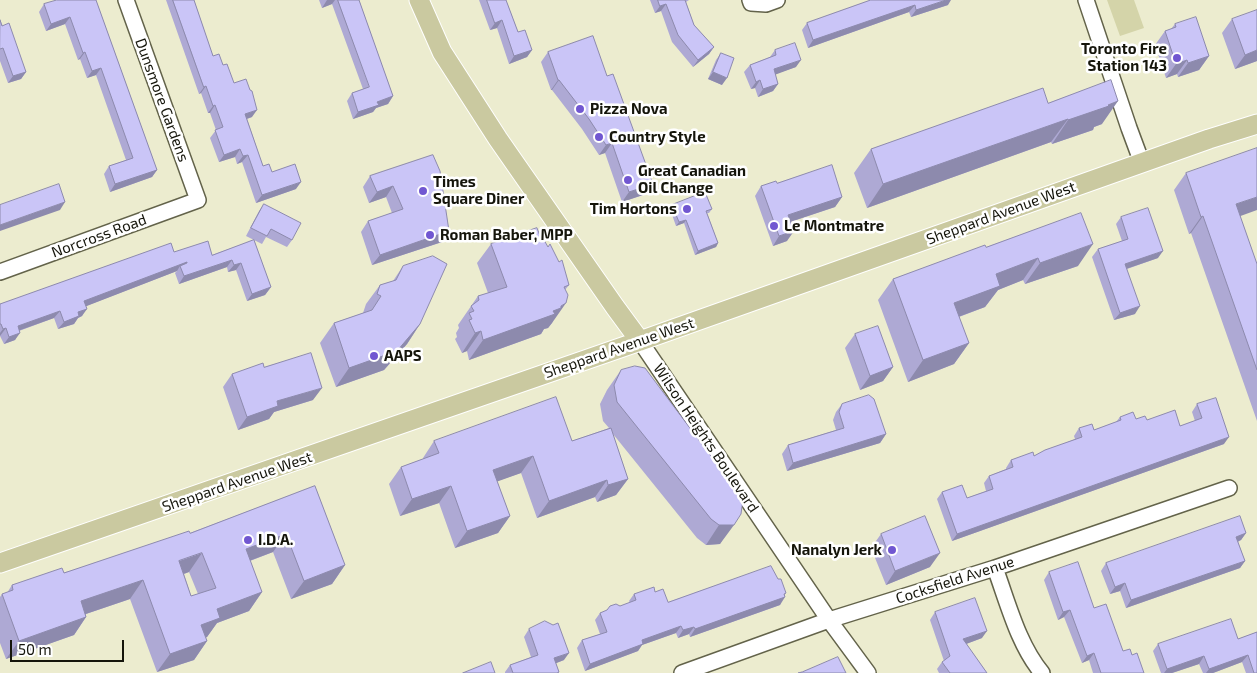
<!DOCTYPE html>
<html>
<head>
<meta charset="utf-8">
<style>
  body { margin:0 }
  #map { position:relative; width:1257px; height:673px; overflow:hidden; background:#ececcf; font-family:"Exo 2",sans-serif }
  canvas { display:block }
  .scale { position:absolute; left:10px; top:640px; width:114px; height:22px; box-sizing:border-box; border:2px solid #15150b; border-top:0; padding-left:6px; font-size:15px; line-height:18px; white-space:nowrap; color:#15150b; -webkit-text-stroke:4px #fff; paint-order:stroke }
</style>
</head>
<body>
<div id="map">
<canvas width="1257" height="673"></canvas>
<div class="scale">50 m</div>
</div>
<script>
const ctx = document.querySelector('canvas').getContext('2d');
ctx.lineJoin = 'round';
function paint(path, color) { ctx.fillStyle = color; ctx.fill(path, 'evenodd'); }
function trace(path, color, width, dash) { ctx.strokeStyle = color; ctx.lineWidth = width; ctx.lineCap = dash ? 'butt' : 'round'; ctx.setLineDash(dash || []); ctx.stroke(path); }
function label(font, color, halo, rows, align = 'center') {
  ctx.font = font + ' "Exo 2",sans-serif'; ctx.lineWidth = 5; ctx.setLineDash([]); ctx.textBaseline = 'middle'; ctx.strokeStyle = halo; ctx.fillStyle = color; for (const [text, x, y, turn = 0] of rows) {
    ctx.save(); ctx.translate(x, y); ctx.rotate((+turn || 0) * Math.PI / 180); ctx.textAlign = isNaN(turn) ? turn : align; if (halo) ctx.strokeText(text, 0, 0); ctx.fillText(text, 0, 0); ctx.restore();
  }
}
paint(new Path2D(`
  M 1107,0 L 1134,0 L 1144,28 L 1120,36 Z`), '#d4d4a9');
const minor = new Path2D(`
  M 750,0 L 751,3 L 766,4 L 777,0
  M 1086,0 L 1129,128 L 1142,163
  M 0,272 L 198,200 L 126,0
  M 640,341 L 829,620 L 868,673
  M 995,568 C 1008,603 1018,644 1042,673
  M 682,673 L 829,620 L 995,568 L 1229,488`);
const major = new Path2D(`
  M 419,0 L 442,52 L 498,139 L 615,307 L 640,341
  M 0,563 L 640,341 L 1209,139 L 1257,124`);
trace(minor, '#63634a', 18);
trace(major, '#fff', 21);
trace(minor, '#fff', 15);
trace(major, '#cac9a0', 19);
paint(new Path2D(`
  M 96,0 L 157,170 L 152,177 L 110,192 L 104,174 L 109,166 L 126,160 L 96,75 L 87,78 L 80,59 L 78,60 L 65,24 L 46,31 L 39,12 L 44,4 Z
  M 166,0 L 194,0 L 213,56 L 223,65 L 234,83 L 252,117 L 247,119 L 263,166 L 296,189 L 256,203 L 242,162 L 237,164 L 235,157 L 219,162 L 210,138 L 216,130 L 210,113 L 208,113 L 201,93 L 199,94 Z
  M 319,0 L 359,0 L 393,96 L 388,104 L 376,108 L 373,112 L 353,119 L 347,101 L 352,93 L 363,89 L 332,4 L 322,8 Z
  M 479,0 L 506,0 L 518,32 L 532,50 L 527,57 L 509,64 L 497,28 L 490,30 Z
  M 650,0 L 689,0 L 686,2 L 694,25 L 714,47 L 709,54 L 693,67 L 672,42 L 661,11 L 655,13 Z
  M 871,0 L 948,5 L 911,17 L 909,12 L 808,48 L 802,30 L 807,23 Z
  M 1232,19 L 1257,61 L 1235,69 L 1222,33 Z
  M 0,20 L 26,72 L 21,79 L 8,83 L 0,61 Z
  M 1175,24 L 1209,56 L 1199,70 L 1178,77 L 1177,74 L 1166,78 L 1155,45 L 1165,31 L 1171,29 Z
  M 593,36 L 646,194 L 622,202 L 605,153 L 599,155 L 582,129 L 552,90 L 551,90 L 541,62 L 548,52 Z
  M 775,50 L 796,67 L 775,74 L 778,84 L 773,91 L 758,97 L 755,88 L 751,89 L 744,72 L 750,65 L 770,57 Z
  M 721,53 L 722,85 L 708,79 L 716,60 Z
  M 1048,103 L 1102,124 L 1094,127 L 1093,130 L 1052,144 L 1051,142 L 867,208 L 854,173 L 871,149 Z
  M 433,155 L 442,242 L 372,265 L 361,232 L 368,221 L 392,213 L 386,197 L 369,203 L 363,187 L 370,176 Z
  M 1186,173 L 1240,216 L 1257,264 L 1257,421 L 1191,233 L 1189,234 L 1174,190 Z
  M 761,186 L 842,197 L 835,207 L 790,222 L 787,241 L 773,246 L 755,196 Z
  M 264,204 L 292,240 L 287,247 L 266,237 L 262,244 L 246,236 L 259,211 Z
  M 672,205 L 712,209 L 709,213 L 707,213 L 718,243 L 716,247 L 695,255 L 684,223 L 676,226 L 670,209 Z
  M 1121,217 L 1158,258 L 1127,269 L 1135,314 L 1114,320 L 1092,257 L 1098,249 L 1122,241 L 1116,224 Z
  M 254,240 L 271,287 L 265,295 L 247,301 L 236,270 L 228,272 L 227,267 L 179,284 L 175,273 L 177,271 L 86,306 L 82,316 L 78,318 L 74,324 L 58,329 L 54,318 L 19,331 L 15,340 L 4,344 L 0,336 L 0,304 L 174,252 L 212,255 Z
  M 542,241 L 548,247 L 569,285 L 565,290 L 552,323 L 548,328 L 544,329 L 541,334 L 469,360 L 467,351 L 462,353 L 455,339 L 457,337 L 456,333 L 459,328 L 458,325 L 478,296 L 488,293 L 477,263 L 491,244 Z
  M 986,247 L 1078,266 L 1025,284 L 1023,280 L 998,290 L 985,307 L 959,317 L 969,343 L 954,364 L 908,382 L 878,300 L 893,279 Z
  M 403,266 L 420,324 L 407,344 L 384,370 L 336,387 L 320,343 L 334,323 L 363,313 L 366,304 L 380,285 L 393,281 Z
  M 855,334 L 893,367 L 883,381 L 860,390 L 845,348 Z
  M 264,367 L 313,400 L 274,412 L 269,419 L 238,430 L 223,387 L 232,374 Z
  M 621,370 L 743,499 L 720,544 L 706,545 L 697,538 L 613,434 L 628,479 L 616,495 L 597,502 L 595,497 L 537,518 L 521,473 L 497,481 L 510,516 L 498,533 L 455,548 L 439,503 L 400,516 L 389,484 L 401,467 L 423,459 L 423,458 L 434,441 L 572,441 L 609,428 L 603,421 L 600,404 L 607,390 Z
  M 842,404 L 886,434 L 880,443 L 787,471 L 782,454 L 788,445 L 836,430 L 833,420 L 836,412 Z
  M 1197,404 L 1224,444 L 952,541 L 937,499 L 942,492 L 967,498 L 986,491 L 984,483 L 989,476 L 1006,469 L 1006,468 L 1011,460 L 1034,456 L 1075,439 L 1074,436 L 1079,428 L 1094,430 L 1116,422 L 1120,417 L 1147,420 L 1180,426 L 1195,421 L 1192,412 Z
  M 315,486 L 345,565 L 332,584 L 291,599 L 273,552 L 250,561 L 262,592 L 249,611 L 217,623 L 207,637 L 205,638 L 207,641 L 194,660 L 157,672 L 130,599 L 86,614 L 86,617 L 74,635 L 6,659 L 0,643 L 0,597 L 2,594 L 7,593 L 12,585 L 70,571 L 190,533 ZM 189,572 L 198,594 L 191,596 L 184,574 Z
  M 1246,533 L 1241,540 L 1238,542 L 1245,561 L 1240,568 L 1126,608 L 1120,591 L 1110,594 L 1101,571 L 1106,563 Z
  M 881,534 L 930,567 L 886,585 L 871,548 Z
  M 1049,572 L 1094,608 L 1123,651 L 1132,655 L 1144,673 L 1093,673 L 1089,660 L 1082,663 L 1064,617 L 1058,620 L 1044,580 Z
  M 655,592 L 668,602 L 784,595 L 780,605 L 690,637 L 689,634 L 678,638 L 676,633 L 642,645 L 638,651 L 585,671 L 577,648 L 582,640 L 600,634 L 595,620 L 600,613 L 630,603 L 629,601 L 634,594 Z
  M 935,612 L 982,638 L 966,644 L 987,673 L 939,673 L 937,669 L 942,662 L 944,661 L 930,620 Z
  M 529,629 L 564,660 L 556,663 L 559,672 L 559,673 L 505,673 L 505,672 L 510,665 L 531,657 L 524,637 Z
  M 1257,632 L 1257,673 L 1246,673 L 1242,662 L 1213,673 L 1203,673 L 1199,664 L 1172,673 L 1161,673 L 1153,651 L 1158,644 L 1238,639 Z`), '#aea9d4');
paint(new Path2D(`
  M 327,0 L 335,0 L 332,4 L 322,8 Z
  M 946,0 L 951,0 L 948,5 L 911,17 L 916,10 Z
  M 666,4 L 661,11 L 655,13 L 660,6 Z
  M 915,5 L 909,12 L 808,48 L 813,40 Z
  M 70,17 L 65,24 L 46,31 L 51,24 Z
  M 502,20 L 497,28 L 490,30 L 495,23 Z
  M 714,47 L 709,54 L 693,67 L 698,60 Z
  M 532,50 L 527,57 L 509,64 L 514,56 Z
  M 1257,50 L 1257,61 L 1235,69 L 1245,55 Z
  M 85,52 L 80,59 L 78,60 L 83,53 Z
  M 1209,56 L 1199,70 L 1178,77 L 1188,63 Z
  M 801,60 L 796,67 L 769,77 L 774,69 Z
  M 1187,60 L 1177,74 L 1166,78 L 1176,64 Z
  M 101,68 L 96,75 L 87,78 L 92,71 Z
  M 26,72 L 21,79 L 8,83 L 13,76 Z
  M 713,72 L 727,78 L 722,85 L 708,79 Z
  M 558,80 L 559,80 L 552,90 L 551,90 Z
  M 760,80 L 755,88 L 751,89 L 756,82 Z
  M 778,84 L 773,91 L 758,97 L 763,89 Z
  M 206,86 L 201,93 L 199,94 L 204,87 Z
  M 393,96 L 388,104 L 376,108 L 373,112 L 353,119 L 358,112 L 377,102 Z
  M 1118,101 L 1102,124 L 1094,127 L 1093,130 L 1052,144 L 1068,120 Z
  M 215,105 L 210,113 L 208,113 L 213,106 Z
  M 257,110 L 252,117 L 240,121 L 245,114 Z
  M 1068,119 L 1051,142 L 867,208 L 883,184 Z
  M 612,143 L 605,153 L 599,155 L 606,145 Z
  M 240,149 L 235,157 L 219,162 L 224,155 Z
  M 248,155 L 242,162 L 237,164 L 243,156 Z
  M 157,170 L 152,177 L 110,192 L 115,184 Z
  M 301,182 L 296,189 L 256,203 L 262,195 Z
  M 653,184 L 646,194 L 622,202 L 629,192 Z
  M 393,186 L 386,197 L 369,203 L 377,192 Z
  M 842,197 L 835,207 L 781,225 L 788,215 Z
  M 1257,197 L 1257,210 L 1224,222 L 1236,204 Z
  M 65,202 L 60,210 L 0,231 L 0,225 Z
  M 1203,216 L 1191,233 L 1189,234 L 1201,217 Z
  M 686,220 L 684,223 L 676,226 L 679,222 Z
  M 449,231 L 442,242 L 372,265 L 380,255 Z
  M 794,231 L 787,241 L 773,246 L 779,236 Z
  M 718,243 L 716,247 L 695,255 L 698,251 Z
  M 1093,244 L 1078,266 L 1025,284 L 1040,263 Z
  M 1163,251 L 1158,258 L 1120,271 L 1125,264 Z
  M 1038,258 L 1023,280 L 998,290 L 985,307 L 939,324 L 954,303 L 996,274 Z
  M 232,260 L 227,267 L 179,284 L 184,276 Z
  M 187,262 L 182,269 L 180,266 L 177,271 L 79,309 L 84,301 Z
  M 241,263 L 236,270 L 228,272 L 234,265 Z
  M 271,287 L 265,295 L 247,301 L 252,294 Z
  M 566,303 L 552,323 L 548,328 L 544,329 L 541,334 L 469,360 L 483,340 L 553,311 Z
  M 1140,306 L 1135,314 L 1114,320 L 1120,313 Z
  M 87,309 L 82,316 L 78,318 L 74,324 L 58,329 L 64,322 L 78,312 Z
  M 60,311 L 54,318 L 12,333 L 18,326 Z
  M 420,324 L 407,344 L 384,370 L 336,387 L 349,368 Z
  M 6,328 L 0,336 L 0,333 L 3,329 Z
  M 481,331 L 467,351 L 462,353 L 475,333 Z
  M 20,333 L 15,340 L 4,344 L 9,337 Z
  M 969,343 L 954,364 L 908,382 L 923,360 Z
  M 893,367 L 883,381 L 860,390 L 870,376 Z
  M 322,388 L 313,400 L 274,412 L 269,419 L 238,430 L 247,417 L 277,401 Z
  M 886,434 L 880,443 L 787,471 L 793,463 Z
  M 1229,437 L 1224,444 L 952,541 L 957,534 Z
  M 533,456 L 521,473 L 482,487 L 493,470 Z
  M 628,479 L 616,495 L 597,502 L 608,485 Z
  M 607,480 L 595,497 L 537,518 L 549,501 Z
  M 451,486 L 439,503 L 400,516 L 412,499 Z
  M 510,516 L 498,533 L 455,548 L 467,531 Z
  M 719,525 L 734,525 L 720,544 L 706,545 Z
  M 1246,533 L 1241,540 L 1231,544 L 1236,537 Z
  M 286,534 L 273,552 L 233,567 L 246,549 Z
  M 202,553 L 189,572 L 166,580 L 179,561 Z
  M 940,553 L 930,567 L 886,585 L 895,571 Z
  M 1245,561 L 1240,568 L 1126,608 L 1131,600 Z
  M 345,565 L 332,584 L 291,599 L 304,581 Z
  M 143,580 L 130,599 L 68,620 L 81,601 Z
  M 1125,583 L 1120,591 L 1110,594 L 1115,587 Z
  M 262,592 L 249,611 L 217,623 L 207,637 L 188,643 L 201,625 L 217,609 Z
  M 786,593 L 782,598 L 785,597 L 780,605 L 690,637 L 695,629 Z
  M 1070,610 L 1064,617 L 1058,620 L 1063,612 Z
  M 86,617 L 74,635 L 6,659 L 19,641 Z
  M 681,626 L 676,633 L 642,645 L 638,651 L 585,671 L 590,664 L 642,640 Z
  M 694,627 L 689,634 L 678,638 L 683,630 Z
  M 987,631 L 982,638 L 958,647 L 963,639 Z
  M 207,641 L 194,660 L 157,672 L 170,654 Z
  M 569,653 L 564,660 L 549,666 L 554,658 Z
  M 1094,653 L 1089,660 L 1082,663 L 1087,656 Z
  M 1248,655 L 1242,662 L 1213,673 L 1206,673 L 1209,669 Z
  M 1204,656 L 1199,664 L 1172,673 L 1164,673 L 1167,669 Z`), '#8d8aad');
const building = new Path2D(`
  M 57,0 L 96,0 L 157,170 L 115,184 L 109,166 L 133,158 L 101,68 L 92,71 L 85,52 L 83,53 L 70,17 L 51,24 L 44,4 Z
  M 173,0 L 194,0 L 213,56 L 219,54 L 223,65 L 227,64 L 234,83 L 246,79 L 250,90 L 252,91 L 257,110 L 245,114 L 263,166 L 269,164 L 272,172 L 295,164 L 301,182 L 262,195 L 248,155 L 243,156 L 240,149 L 224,155 L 215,130 L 223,127 L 215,105 L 213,106 L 206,86 L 204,87 Z
  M 338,0 L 359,0 L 393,96 L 377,102 L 379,105 L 358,112 L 352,93 L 369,87 Z
  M 487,0 L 506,0 L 518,32 L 525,30 L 532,50 L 514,56 L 502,20 L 495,23 Z
  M 658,0 L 685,0 L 694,25 L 714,47 L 698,60 L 678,35 L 666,4 L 660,6 Z
  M 871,0 L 946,0 L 916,10 L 915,5 L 813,40 L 807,23 Z
  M 1257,10 L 1257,50 L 1245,55 L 1232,19 Z
  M 1196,17 L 1209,56 L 1188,63 L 1187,60 L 1176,64 L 1165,31 L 1176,27 L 1175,24 Z
  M 0,20 L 2,26 L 9,23 L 26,72 L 13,76 L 3,48 L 0,49 Z
  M 593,36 L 607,76 L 613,74 L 653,184 L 629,192 L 612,143 L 606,145 L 589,119 L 559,80 L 558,80 L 548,52 Z
  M 795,43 L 801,60 L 774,69 L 778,84 L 763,89 L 760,80 L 756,82 L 750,65 L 776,55 L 775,50 Z
  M 721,53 L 734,58 L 727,78 L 713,72 Z
  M 1111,80 L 1118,101 L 1108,105 L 1109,106 L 1068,120 L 1068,119 L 883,184 L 871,149 L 1043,88 L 1048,103 Z
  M 1257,148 L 1257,197 L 1236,204 L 1257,264 L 1257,370 L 1203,216 L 1201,217 L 1186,173 Z
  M 433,155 L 440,171 L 449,231 L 380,255 L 368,221 L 403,209 L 393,186 L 377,192 L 370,176 Z
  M 832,165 L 842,197 L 788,215 L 794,231 L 779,236 L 761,186 L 776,181 L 777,183 Z
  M 59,184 L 65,202 L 0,225 L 0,205 Z
  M 705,192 L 712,209 L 706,211 L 718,243 L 698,251 L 686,220 L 679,222 L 672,205 Z
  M 264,204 L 301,223 L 292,240 L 271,229 L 267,236 L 251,228 Z
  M 1148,208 L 1163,251 L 1125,264 L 1140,306 L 1120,313 L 1098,249 L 1128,239 L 1121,217 Z
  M 1081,213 L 1093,244 L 1040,263 L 1038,258 L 996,274 L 1000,286 L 954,303 L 969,343 L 923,360 L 893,279 L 985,245 L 986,247 Z
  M 537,228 L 542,241 L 544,240 L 548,247 L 550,244 L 559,262 L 562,260 L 569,285 L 564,287 L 568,295 L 566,303 L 561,306 L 561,308 L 553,311 L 555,314 L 483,340 L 481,331 L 475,333 L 469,320 L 472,319 L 469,313 L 474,311 L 471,306 L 479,300 L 478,296 L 507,287 L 491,244 Z
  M 254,240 L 271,287 L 252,294 L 241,263 L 234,265 L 232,260 L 184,276 L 180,266 L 187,263 L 187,262 L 84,301 L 87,309 L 78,312 L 79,316 L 64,322 L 60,311 L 18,326 L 20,333 L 9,337 L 6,328 L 3,329 L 1,324 L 0,324 L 0,304 L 171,243 L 174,252 L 208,241 L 212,255 Z
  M 433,256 L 447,264 L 420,324 L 397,351 L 349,368 L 334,323 L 372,310 L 381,296 L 377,294 L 380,285 L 396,280 L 403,266 Z
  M 878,326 L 893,367 L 870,376 L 855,334 Z
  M 311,353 L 322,388 L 277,401 L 278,406 L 247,417 L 232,374 L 263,363 L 264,367 Z
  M 635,366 L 645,368 L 743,499 L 741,514 L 734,525 L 719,525 L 711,519 L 617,402 L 614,385 L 621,370 Z
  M 869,395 L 874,399 L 886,434 L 793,463 L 788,445 L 844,428 L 839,412 L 842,404 Z
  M 556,397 L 572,441 L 611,428 L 628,479 L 608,485 L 607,480 L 549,501 L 533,456 L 493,470 L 510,516 L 467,531 L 451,486 L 412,499 L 401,467 L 439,453 L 434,441 Z
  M 1216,398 L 1229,437 L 957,534 L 942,492 L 962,485 L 967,498 L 993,489 L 989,476 L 1013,467 L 1011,460 L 1033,452 L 1034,456 L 1045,450 L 1082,437 L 1079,428 L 1092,424 L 1094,430 L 1121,420 L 1120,417 L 1133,412 L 1136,419 L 1145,416 L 1147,420 L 1175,410 L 1180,426 L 1202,418 L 1197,404 Z
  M 315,486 L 345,565 L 304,581 L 286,534 L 246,549 L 262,592 L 217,609 L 220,618 L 201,625 L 207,641 L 170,654 L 143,580 L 81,601 L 86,617 L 19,641 L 2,594 L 13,590 L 12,585 L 62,568 L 64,573 L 70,571 L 189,531 L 190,533 ZM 202,553 L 216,588 L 191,596 L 179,561 Z
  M 925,516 L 940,553 L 895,571 L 881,534 Z
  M 1240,516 L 1246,533 L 1236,537 L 1245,561 L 1131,600 L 1125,583 L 1115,587 L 1106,563 Z
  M 1078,562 L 1094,608 L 1106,604 L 1123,651 L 1130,649 L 1132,655 L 1137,653 L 1144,673 L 1101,673 L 1094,653 L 1087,656 L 1070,610 L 1063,612 L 1049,572 Z
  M 771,566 L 778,579 L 781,579 L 786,593 L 784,594 L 785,597 L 695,629 L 694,627 L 683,630 L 681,626 L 642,640 L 643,644 L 590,664 L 582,640 L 607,632 L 600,613 L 607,610 L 610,606 L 616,604 L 620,606 L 636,600 L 634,594 L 654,587 L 655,592 L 663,589 L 668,602 Z
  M 975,598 L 987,631 L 963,639 L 987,673 L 950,673 L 942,662 L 950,656 L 935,612 Z
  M 1231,619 L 1238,639 L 1257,632 L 1257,673 L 1254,673 L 1248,655 L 1209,669 L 1204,656 L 1167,669 L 1158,644 Z
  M 545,621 L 553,625 L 558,623 L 569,653 L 554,658 L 559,672 L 557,673 L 513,673 L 510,665 L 538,655 L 529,629 Z
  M 838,657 L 846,673 L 798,673 L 802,672 Z
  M 491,662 L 495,673 L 463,673 Z`);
paint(building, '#cac5f7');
trace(building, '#8d8aad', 1);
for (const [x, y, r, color] of [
  [1177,58,5,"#7157d1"],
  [580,109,5,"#7157d1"],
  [599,137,5,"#7157d1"],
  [628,180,5,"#7157d1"],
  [423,191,5,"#7157d1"],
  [687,209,5,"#7157d1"],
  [774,226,5,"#7157d1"],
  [430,235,5,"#7157d1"],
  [374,356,5,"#7157d1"],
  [248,540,5,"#7157d1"],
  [892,550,5,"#7157d1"]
]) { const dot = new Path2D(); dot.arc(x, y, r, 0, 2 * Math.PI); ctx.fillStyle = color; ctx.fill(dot); trace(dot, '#fff', 2); }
label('bold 15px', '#15150b', '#fff', [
  ["Toronto Fire",1167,49,"right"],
  ["Station 143",1167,66,"right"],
  ["Pizza Nova",590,109],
  ["Country Style",609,137],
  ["Great Canadian",638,171],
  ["Oil Change",638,188],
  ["Times",433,182],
  ["Square Diner",433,199],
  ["Tim Hortons",677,209,"right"],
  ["Le Montmatre",784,226],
  ["Roman Baber, MPP",440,235],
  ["AAPS",384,356],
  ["I.D.A.",258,540],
  ["Nanalyn Jerk",882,550,"right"]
], 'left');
label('15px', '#15150b', '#fff', [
  ["Dunsmore Gardens",162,100,70],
  ["Sheppard Avenue West",1001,213,-20],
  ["Norcross Road",99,236,-20],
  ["Sheppard Avenue West",619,348,-19],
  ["Wilson Heights Boulevard",706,438,56],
  ["Sheppard Avenue West",237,482,-19],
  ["Cocksfield Avenue",955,580,-18]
]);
</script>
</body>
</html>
